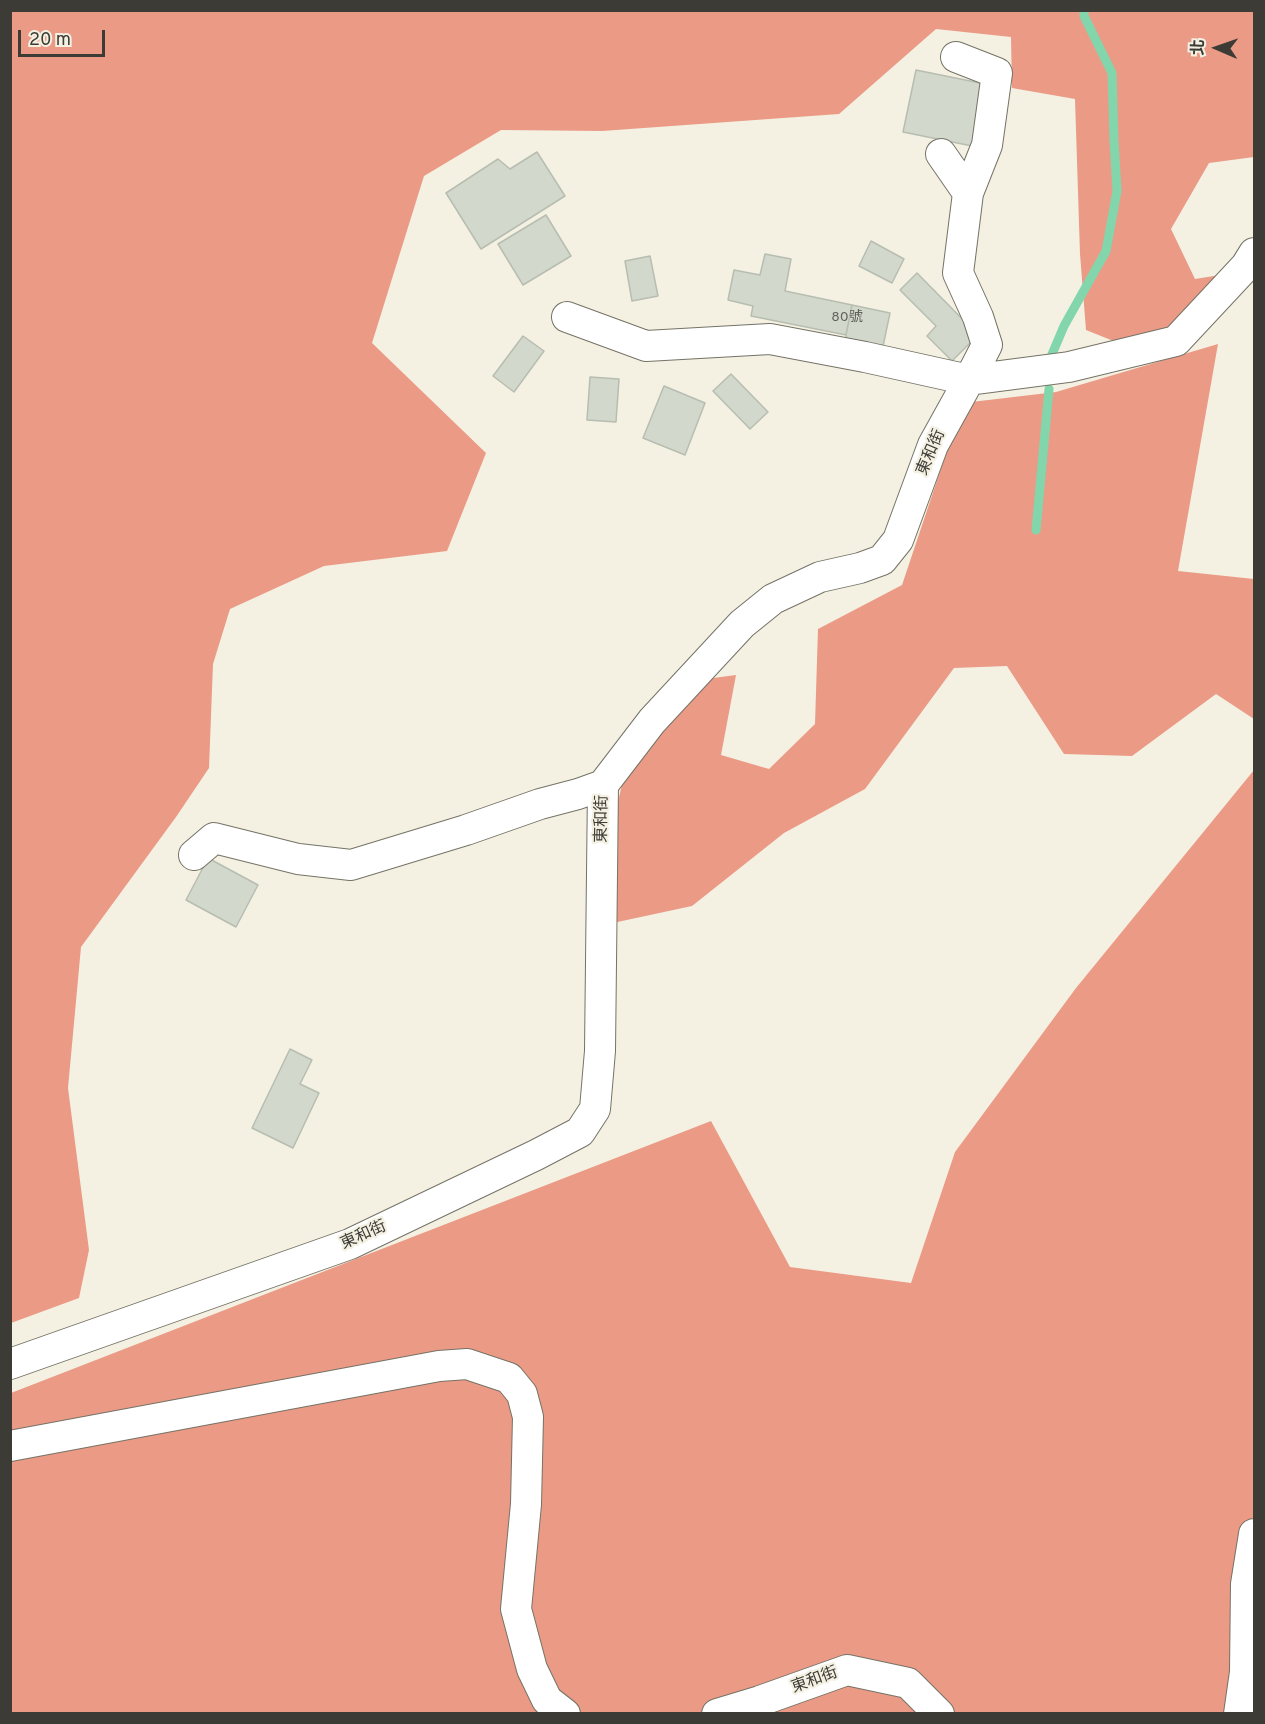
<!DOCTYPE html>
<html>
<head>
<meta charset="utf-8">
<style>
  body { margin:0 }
  #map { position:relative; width:1265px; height:1724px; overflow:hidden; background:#f4f1e3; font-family:Overpass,"Noto Sans TC",sans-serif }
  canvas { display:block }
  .frame { position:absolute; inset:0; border:12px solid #3c3b35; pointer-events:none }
  .north { position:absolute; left:1187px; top:18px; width:60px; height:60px; -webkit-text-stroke:4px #f4f1e3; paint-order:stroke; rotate:272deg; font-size:16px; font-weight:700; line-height:24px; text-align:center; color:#3c3b35 }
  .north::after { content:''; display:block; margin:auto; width:21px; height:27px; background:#3c3b35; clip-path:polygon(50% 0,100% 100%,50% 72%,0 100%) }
  .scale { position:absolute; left:18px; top:30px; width:87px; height:27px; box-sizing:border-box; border:3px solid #3c3b35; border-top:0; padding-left:8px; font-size:18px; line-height:21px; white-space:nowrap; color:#3c3b35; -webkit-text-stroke:4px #f4f1e3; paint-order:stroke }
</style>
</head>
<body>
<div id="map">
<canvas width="1265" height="1724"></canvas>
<div class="frame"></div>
<div class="north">北</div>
<div class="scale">20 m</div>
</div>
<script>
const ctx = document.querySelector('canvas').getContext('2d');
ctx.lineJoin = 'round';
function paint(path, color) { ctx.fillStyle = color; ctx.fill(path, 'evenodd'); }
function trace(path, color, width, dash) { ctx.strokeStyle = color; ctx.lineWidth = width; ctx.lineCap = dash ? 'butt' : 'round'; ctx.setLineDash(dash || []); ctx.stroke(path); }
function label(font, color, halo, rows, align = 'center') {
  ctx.font = font + ' Overpass,"Noto Sans TC",sans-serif'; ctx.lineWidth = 4.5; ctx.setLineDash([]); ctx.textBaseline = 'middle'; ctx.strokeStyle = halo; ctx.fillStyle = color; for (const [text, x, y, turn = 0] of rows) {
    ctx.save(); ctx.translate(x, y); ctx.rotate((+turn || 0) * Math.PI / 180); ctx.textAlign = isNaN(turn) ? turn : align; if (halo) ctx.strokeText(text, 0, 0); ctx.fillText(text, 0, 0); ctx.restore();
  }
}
paint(new Path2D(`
  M 11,11 L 1254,11 L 1254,157 L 1209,163 L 1171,229 L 1195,279 L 1220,275 L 1219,311 L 1131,348 L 1086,330 L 1080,254 L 1075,99 L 1012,88 L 1011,37 L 936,29 L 839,114 L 602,131 L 501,130 L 424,176 L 372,343 L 486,453 L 447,551 L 324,566 L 230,609 L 213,664 L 209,768 L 176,817 L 81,947 L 68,1088 L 89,1250 L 79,1298 L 11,1323 Z
  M 1218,344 L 1178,571 L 1254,579 L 1254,719 L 1216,694 L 1132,756 L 1064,754 L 1007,666 L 954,668 L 865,789 L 784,833 L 692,906 L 608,924 L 617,806 L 624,776 L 706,679 L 736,675 L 721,755 L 769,769 L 815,724 L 818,629 L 902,585 L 963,403 L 1056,392 Z
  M 1254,770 L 1254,1713 L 11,1714 L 11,1393 L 711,1121 L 790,1267 L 911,1283 L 955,1152 L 1076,988 Z`), '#eb9a86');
trace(new Path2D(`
  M 1050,359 L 1064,326 L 1106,251 L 1117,191 L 1114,141 L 1112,73 L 1084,16 L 1084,10
  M 1036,530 L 1049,389`), '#83d6ac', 9);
const building = new Path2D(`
  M 916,70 L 985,84 L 972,146 L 903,132 Z
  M 537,152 L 565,196 L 481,249 L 446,193 L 498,159 L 510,169 Z
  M 546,215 L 571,256 L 523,285 L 498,244 Z
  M 871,241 L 904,259 L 892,283 L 859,266 Z
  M 765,254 L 791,259 L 785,291 L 852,305 L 846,335 L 751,316 L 753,306 L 728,300 L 734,270 L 760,275 Z
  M 650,256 L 658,296 L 632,301 L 625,261 Z
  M 917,273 L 978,335 L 952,361 L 927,336 L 936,326 L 900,290 Z
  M 852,305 L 890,313 L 882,351 L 847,343 L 846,335 Z
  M 523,336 L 544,351 L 514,392 L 493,376 Z
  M 731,374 L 768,412 L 750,429 L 713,391 Z
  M 590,377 L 619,379 L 616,422 L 587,420 Z
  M 664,386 L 705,403 L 685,455 L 643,438 Z
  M 208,858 L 258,885 L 236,927 L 186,900 Z
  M 290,1049 L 312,1060 L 300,1084 L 319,1093 L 293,1148 L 252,1128 Z`);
paint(building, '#d2d9cc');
trace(building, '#b7bdb0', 1.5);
const minor = new Path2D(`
  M 941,154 L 968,193
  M 567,317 L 646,346 L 770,339 L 865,357 L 969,380 L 987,345 L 978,317 L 958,273 L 968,193 L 987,145 L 997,73 L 956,57
  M 194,855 L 214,838 L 298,859 L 351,865 L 466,830 L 540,804 L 578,794 L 603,785
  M 10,1364 L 350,1244 L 536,1155 L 580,1132 L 595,1109 L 600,1051 L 603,785 L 652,721 L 742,624 L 773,599 L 820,577 L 860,568 L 882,560 L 898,540 L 933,445 L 969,380 L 1069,367 L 1176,341 L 1246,266 L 1254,253
  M 10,1446 L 439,1366 L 467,1364 L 509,1378 L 522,1394 L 528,1417 L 526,1504 L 516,1609 L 532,1669 L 547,1700 L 565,1714
  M 717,1714 L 760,1701 L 847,1670 L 908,1683 L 939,1714
  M 1239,1714 L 1245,1672 L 1246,1584 L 1254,1534`);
trace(minor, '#757366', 32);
trace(minor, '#fff', 30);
label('14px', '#62625b', null, [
  ["80號",847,318]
]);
label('16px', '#3c3b35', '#f4f1e3', [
  ["東和街",932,453,-67],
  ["東和街",603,819,-89],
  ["東和街",364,1236,-24],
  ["東和街",815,1681,-20]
]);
</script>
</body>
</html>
